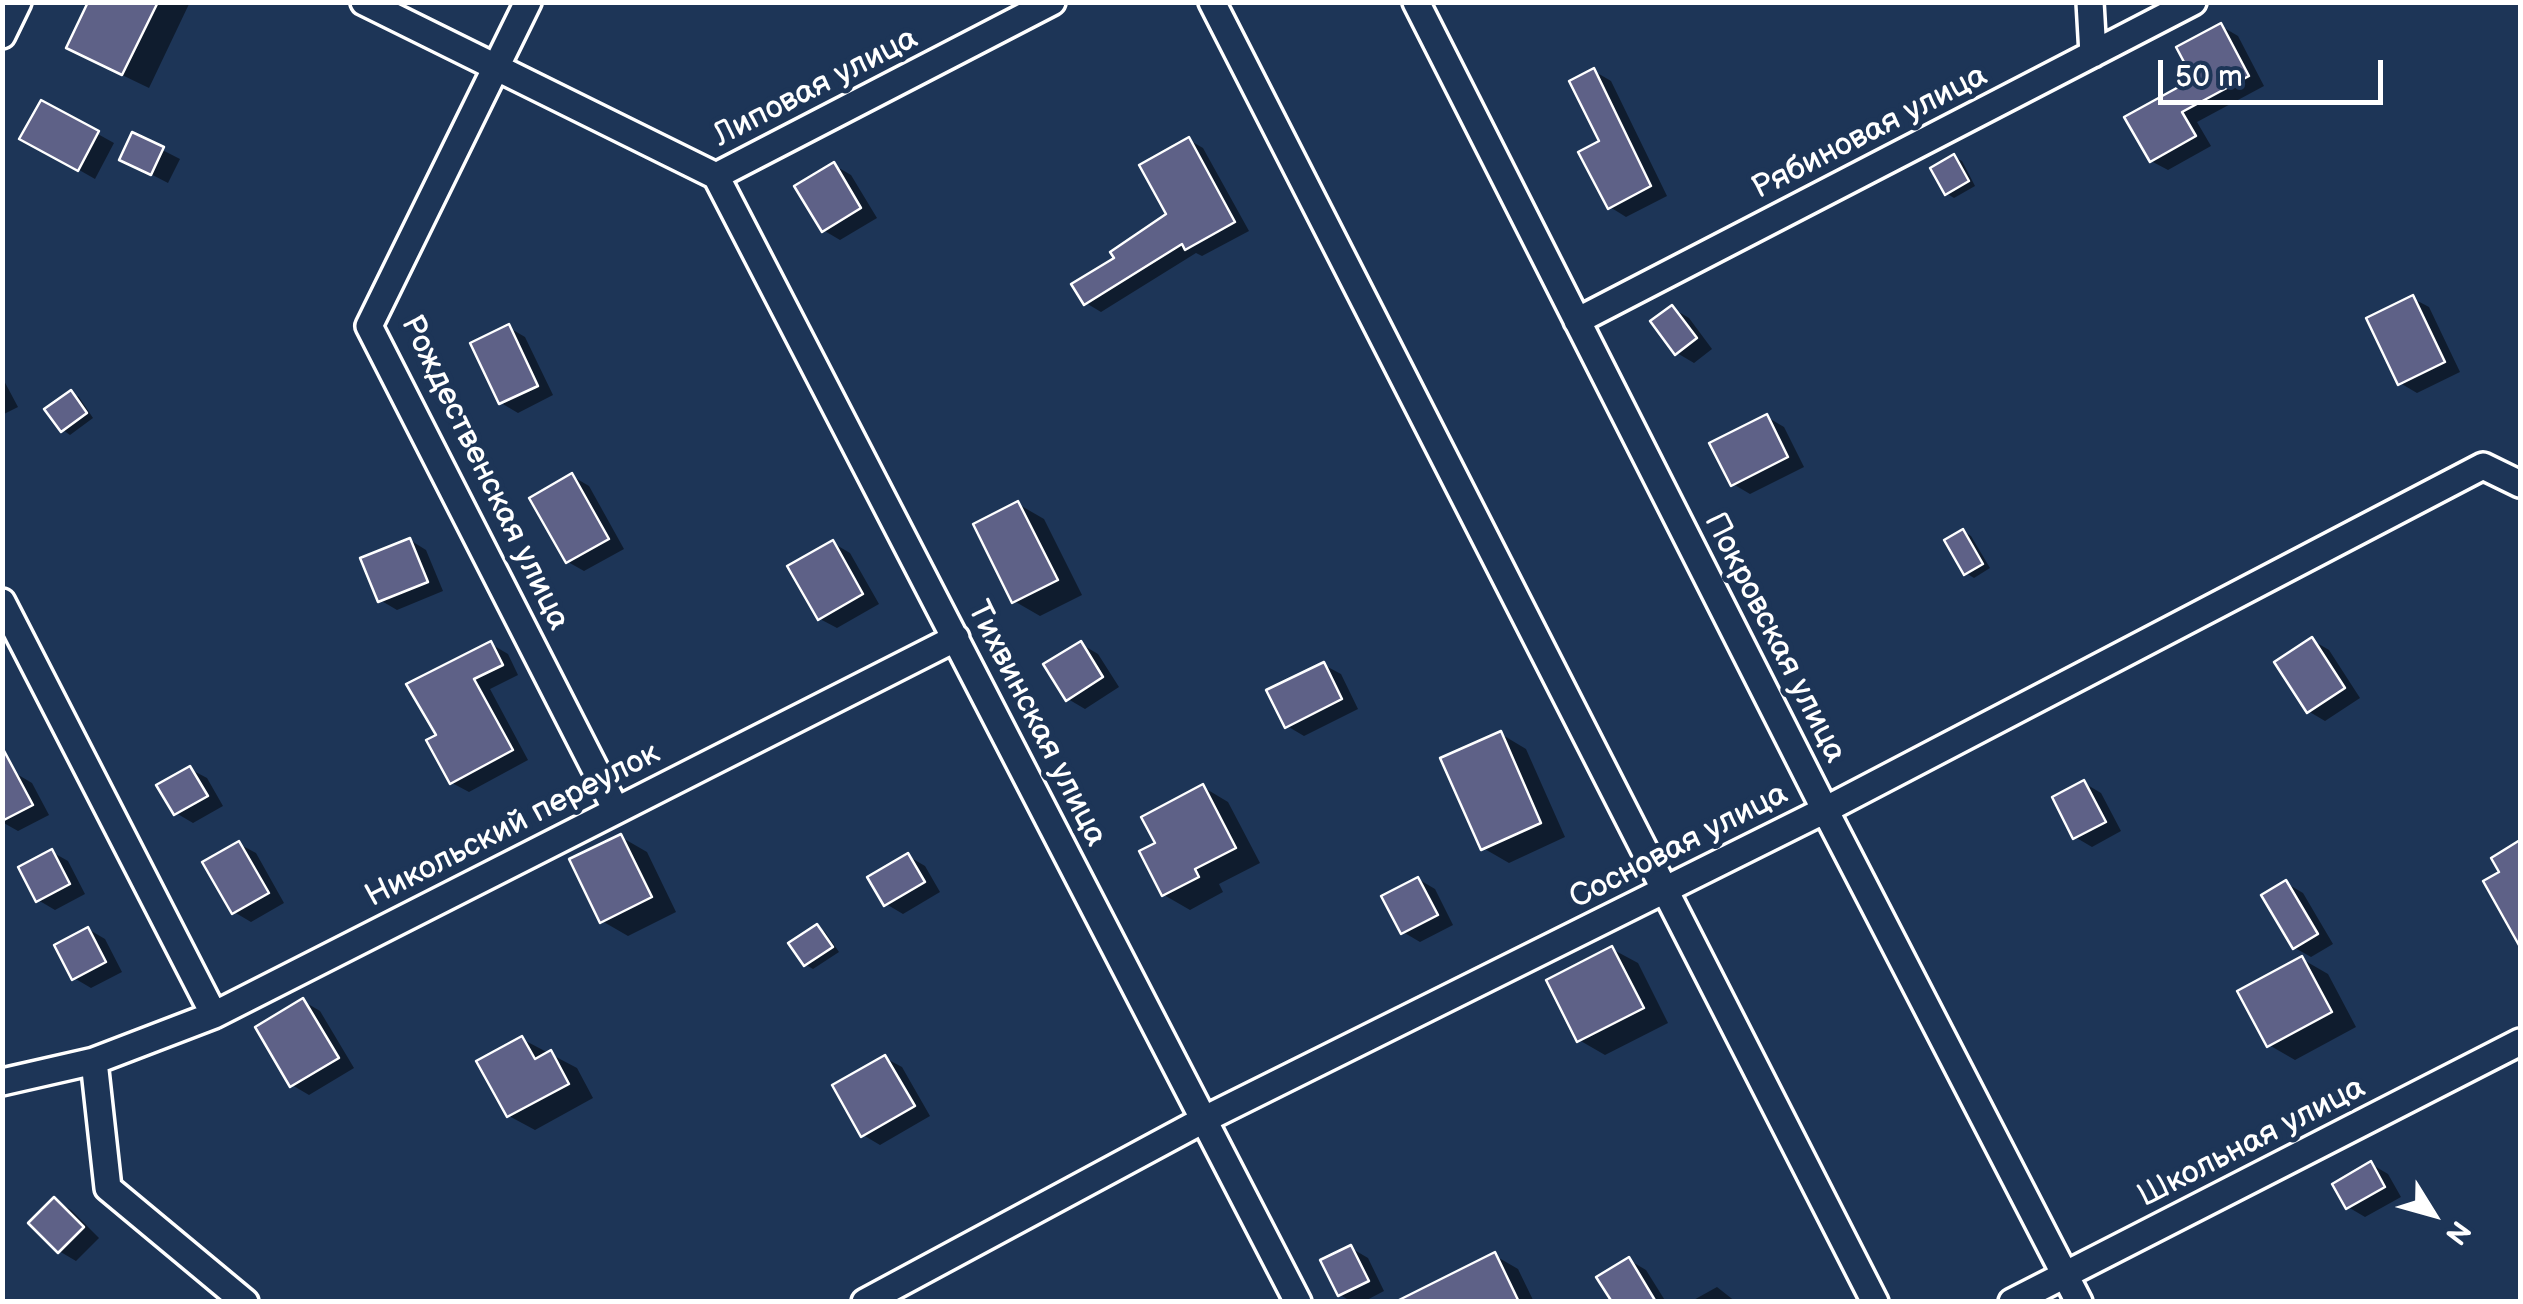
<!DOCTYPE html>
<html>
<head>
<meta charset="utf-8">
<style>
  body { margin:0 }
  #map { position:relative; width:2523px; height:1304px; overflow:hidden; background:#1d3557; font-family:"Balsamiq Sans",sans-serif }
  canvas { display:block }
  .frame { position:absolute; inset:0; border:5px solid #fff; pointer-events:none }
  .north { position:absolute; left:2383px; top:1164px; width:100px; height:100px; -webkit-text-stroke:8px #1d3557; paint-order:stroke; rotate:127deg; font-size:28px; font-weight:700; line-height:40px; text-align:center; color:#fff }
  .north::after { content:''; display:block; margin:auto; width:35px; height:45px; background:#fff; clip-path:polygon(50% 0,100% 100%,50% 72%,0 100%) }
  .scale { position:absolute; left:2158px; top:60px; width:225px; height:45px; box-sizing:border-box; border:5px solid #fff; border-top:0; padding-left:12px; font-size:30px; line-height:35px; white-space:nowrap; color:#fff; -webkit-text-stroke:8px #1d3557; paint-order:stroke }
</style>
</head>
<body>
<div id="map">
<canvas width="2523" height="1304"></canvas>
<div class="frame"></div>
<div class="north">N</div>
<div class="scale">50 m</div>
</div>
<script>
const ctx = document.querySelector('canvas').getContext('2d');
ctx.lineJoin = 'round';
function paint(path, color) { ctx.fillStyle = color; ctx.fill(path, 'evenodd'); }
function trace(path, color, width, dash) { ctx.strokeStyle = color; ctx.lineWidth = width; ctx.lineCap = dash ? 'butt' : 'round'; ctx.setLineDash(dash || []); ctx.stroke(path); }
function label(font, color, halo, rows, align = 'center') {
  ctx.font = font + ' "Balsamiq Sans",sans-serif'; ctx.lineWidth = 10; ctx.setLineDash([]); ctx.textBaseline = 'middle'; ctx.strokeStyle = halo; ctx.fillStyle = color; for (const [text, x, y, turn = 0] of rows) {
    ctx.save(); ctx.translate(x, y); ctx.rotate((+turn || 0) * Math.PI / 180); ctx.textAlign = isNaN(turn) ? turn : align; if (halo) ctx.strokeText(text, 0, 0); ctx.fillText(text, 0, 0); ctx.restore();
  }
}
paint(new Path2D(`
  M 90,2 L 190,2 L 149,88 L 95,62 Z
  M 2221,26 L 2238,36 L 2264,86 L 2197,122 L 2211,146 L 2168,170 L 2151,161 L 2196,80 Z
  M 1594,71 L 1611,81 L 1667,196 L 1626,217 L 1610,207 Z
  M 42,103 L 114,143 L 95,179 L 23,138 Z
  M 133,135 L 180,159 L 168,183 L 139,168 Z
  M 1189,140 L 1203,148 L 1249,231 L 1202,256 L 1196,253 L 1101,312 L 1086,303 L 1118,259 L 1169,215 Z
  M 1954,157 L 1962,161 L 1975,186 L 1954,198 L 1946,193 Z
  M 834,165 L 851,175 L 877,218 L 840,240 L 823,230 Z
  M 2412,298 L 2429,307 L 2460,372 L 2417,393 L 2400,383 Z
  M 1672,308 L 1689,318 L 1712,349 L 1694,363 L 1677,353 Z
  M 508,327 L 525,337 L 553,395 L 518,413 L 501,403 Z
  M 2,377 L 18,407 L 2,415 Z
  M 71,393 L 79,397 L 93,418 L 70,435 L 63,430 Z
  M 1767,417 L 1784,427 L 1804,467 L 1750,494 L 1733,484 Z
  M 572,476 L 589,486 L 624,549 L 584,571 L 568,562 Z
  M 1018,504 L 1044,519 L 1082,595 L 1040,616 L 1014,601 Z
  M 1963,531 L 1971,536 L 1990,568 L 1974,578 L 1966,573 Z
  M 410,540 L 426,550 L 443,591 L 397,610 L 380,600 Z
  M 833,543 L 850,553 L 879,604 L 837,628 L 820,619 Z
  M 2312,640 L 2329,650 L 2360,698 L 2325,721 L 2308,711 Z
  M 491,644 L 508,654 L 518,675 L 490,689 L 528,760 L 469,792 L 452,783 L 440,736 Z
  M 1081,644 L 1098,654 L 1119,687 L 1085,709 L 1068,699 Z
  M 1324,665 L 1341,674 L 1358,709 L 1304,736 L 1287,726 Z
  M 1501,734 L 1526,749 L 1565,837 L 1509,863 L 1483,848 Z
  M 190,769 L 207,778 L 223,806 L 193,823 L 176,813 Z
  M 15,773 L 32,783 L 49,815 L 18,831 L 2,822 L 2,779 Z
  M 2084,783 L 2101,793 L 2121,831 L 2092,847 L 2075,837 Z
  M 1203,787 L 1228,802 L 1260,863 L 1219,884 L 1223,892 L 1190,910 L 1164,895 L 1158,844 Z
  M 621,837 L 647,852 L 676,912 L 628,936 L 602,921 Z
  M 239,844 L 256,853 L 284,903 L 251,922 L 234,912 Z
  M 52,852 L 68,861 L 85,894 L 55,910 L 38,900 Z
  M 908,856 L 925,866 L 940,892 L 903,914 L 886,904 Z
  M 1418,879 L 1435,889 L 1453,925 L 1420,942 L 1403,932 Z
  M 2286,883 L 2303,893 L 2333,944 L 2311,957 L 2295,948 Z
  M 817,927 L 825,932 L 839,952 L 813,969 L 806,965 Z
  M 88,929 L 105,939 L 122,972 L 91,988 L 74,978 Z
  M 1612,949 L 1638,963 L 1668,1023 L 1605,1055 L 1579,1040 Z
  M 2302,959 L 2328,974 L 2356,1027 L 2295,1060 L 2269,1045 Z
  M 303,1001 L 320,1011 L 354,1068 L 309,1095 L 292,1085 Z
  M 522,1039 L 577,1068 L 593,1098 L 535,1130 L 509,1116 Z
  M 885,1058 L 902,1067 L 930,1116 L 880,1145 L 863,1135 Z
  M 2371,1164 L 2388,1174 L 2401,1197 L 2365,1217 L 2348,1207 Z
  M 54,1200 L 71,1210 L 99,1238 L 76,1261 L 59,1251 Z
  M 1351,1248 L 1368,1258 L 1384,1291 L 1363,1302 L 1352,1302 L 1340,1295 Z
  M 1494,1255 L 1518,1269 L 1534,1302 L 1421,1302 Z
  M 1629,1260 L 1646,1270 L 1666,1302 L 1615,1302 Z
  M 1717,1287 L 1736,1302 L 1690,1302 Z`), '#0007');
const building = new Path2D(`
  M 88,2 L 158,2 L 122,75 L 66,48 Z
  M 2221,23 L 2249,76 L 2182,112 L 2196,136 L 2150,162 L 2124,117 L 2193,79 L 2176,47 Z
  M 1594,68 L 1651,186 L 1608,209 L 1578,152 L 1599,141 L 1569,81 Z
  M 41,100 L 99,131 L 78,171 L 19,139 Z
  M 132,132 L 164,147 L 151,175 L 119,160 Z
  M 1189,137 L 1235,222 L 1185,250 L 1182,244 L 1084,305 L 1071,284 L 1114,258 L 1110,252 L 1166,214 L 1139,165 Z
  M 1954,154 L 1969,181 L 1945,195 L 1930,168 Z
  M 834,162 L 861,208 L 822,232 L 794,186 Z
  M 2413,295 L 2445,362 L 2398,385 L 2366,318 Z
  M 1672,305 L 1697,338 L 1675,355 L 1650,321 Z
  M 509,324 L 538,386 L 499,404 L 470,343 Z
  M 71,390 L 87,413 L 61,432 L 44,409 Z
  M 1767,414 L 1788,457 L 1731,486 L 1709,443 Z
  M 572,473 L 609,539 L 566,563 L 529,498 Z
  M 1018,501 L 1058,580 L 1012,603 L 973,524 Z
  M 1963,529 L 1983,564 L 1964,575 L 1944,540 Z
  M 410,538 L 428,582 L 378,602 L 360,558 Z
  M 833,540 L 863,594 L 818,620 L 787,566 Z
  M 2312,637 L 2345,688 L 2307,713 L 2274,662 Z
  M 491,641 L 503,665 L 474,679 L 513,750 L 450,784 L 426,740 L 436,735 L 406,684 Z
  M 1081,641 L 1103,677 L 1066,701 L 1043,664 Z
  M 1324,662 L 1342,699 L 1285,728 L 1266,690 Z
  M 1501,731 L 1541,823 L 1481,850 L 1440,758 Z
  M 2,747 L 33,805 L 2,821 Z
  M 190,766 L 208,796 L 174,815 L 156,785 Z
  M 2084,780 L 2106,822 L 2073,839 L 2052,797 Z
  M 1203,784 L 1236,848 L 1195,869 L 1199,877 L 1162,896 L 1139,851 L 1155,843 L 1141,817 Z
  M 621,834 L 652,897 L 600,923 L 569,859 Z
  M 2520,840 L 2520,947 L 2483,881 L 2499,872 L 2491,858 Z
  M 239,841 L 269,893 L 232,914 L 202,862 Z
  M 52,849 L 70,884 L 36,902 L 18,867 Z
  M 908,853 L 925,882 L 884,906 L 867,877 Z
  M 1418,877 L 1438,915 L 1401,934 L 1381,896 Z
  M 2286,880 L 2318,934 L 2293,949 L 2261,895 Z
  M 817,924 L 833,947 L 804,966 L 788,943 Z
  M 88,927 L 106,962 L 72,980 L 54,945 Z
  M 1612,946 L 1644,1008 L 1577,1042 L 1546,980 Z
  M 2302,956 L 2332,1012 L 2267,1047 L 2237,991 Z
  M 303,998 L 339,1058 L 290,1087 L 255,1027 Z
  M 522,1036 L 535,1059 L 551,1050 L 569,1084 L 507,1117 L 476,1061 Z
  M 885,1055 L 915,1106 L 861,1137 L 832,1085 Z
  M 2371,1161 L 2385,1187 L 2346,1209 L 2332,1184 Z
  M 54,1197 L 84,1227 L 58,1253 L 28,1223 Z
  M 1351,1245 L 1369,1281 L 1338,1296 L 1320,1260 Z
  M 1495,1252 L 1519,1302 L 1395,1302 Z
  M 1629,1257 L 1656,1302 L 1612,1302 L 1596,1277 Z`);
paint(building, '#5e6187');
trace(building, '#fff', 2.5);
const street = new Path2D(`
  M 364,2 L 716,176
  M 528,2 L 369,326 L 616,810
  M 1212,2 L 1875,1302
  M 1416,2 L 1825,810 L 2079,1302
  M 2090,2 L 2093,54
  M 2,35 L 18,2
  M 716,176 L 1298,1302
  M 716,176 L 1052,2
  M 1577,321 L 2193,2
  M 2,602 L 214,1015
  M 94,1061 L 108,1188 L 245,1302
  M 2,1082 L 94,1061 L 214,1015 L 956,638
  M 865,1302 L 1205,1119 L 1825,810 L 2483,466 L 2520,484
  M 2012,1302 L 2520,1042`);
trace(street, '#fff', 32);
trace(street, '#1d3557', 25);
label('32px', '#fff', '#1d3557', [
  ["Липовая улица",816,88,-27],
  ["Рябиновая улица",1870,133,-27],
  ["Рождественская улица",484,473,64],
  ["Покровская улица",1774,638,63],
  ["Тихвинская улица",1036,724,63],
  ["Никольский переулок",513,826,-27],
  ["Сосновая улица",1679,847,-27],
  ["Школьная улица",2252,1143,-27]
]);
</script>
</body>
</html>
